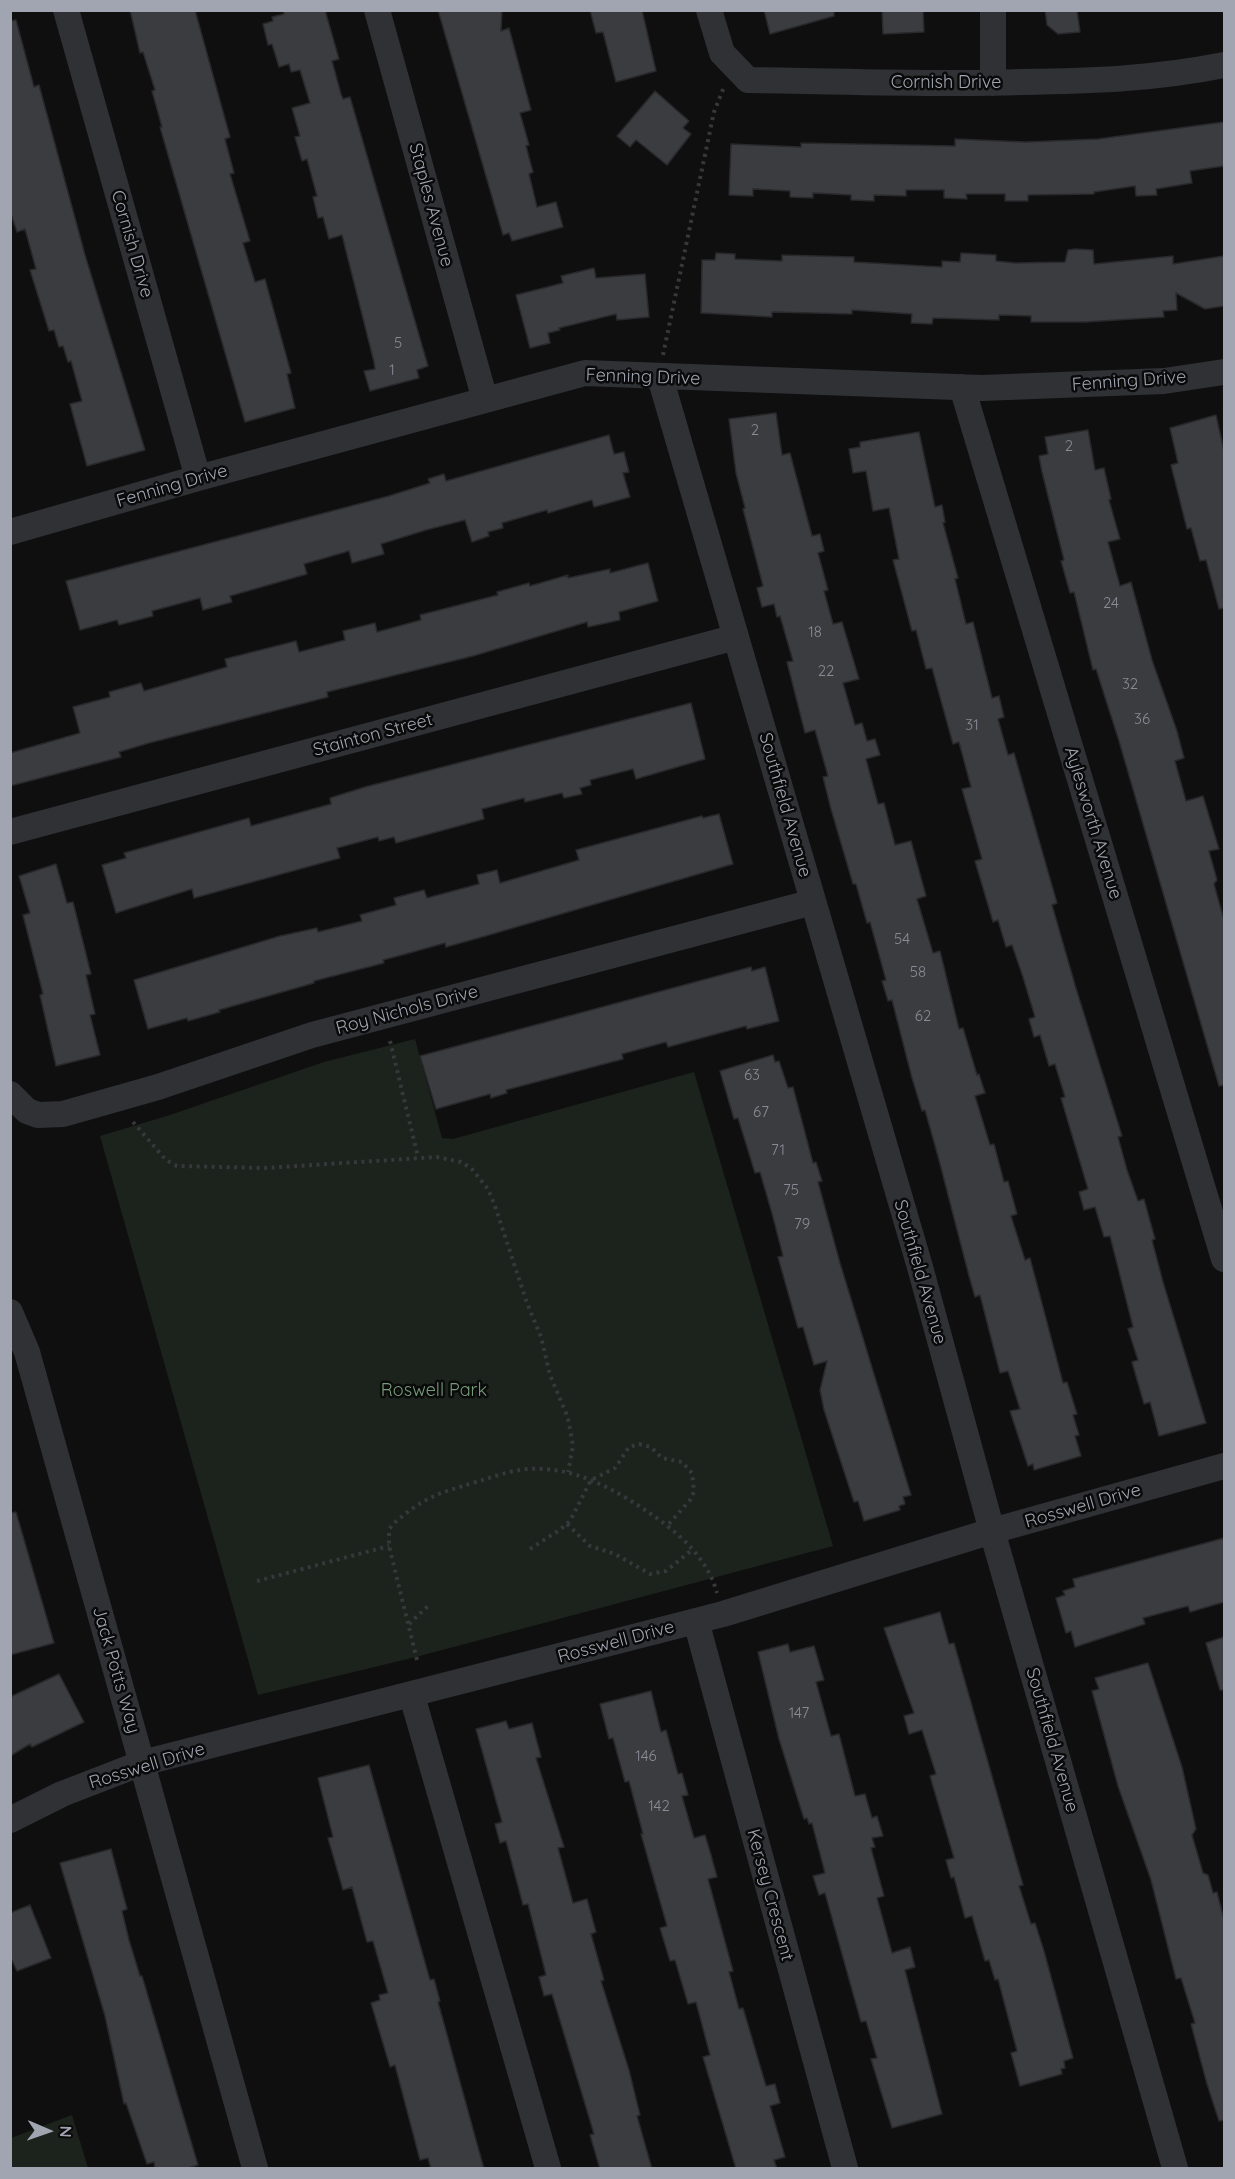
<!DOCTYPE html>
<html>
<head>
<meta charset="utf-8">
<style>
  body { margin:0 }
  #map { position:relative; width:1235px; height:2179px; overflow:hidden; background:#0f0f10; font-family:Quicksand,sans-serif }
  canvas { display:block }
  .frame { position:absolute; inset:0; border:12px solid #a0a5b1; pointer-events:none }
  .north { position:absolute; left:18px; top:2101px; width:60px; height:60px; -webkit-text-stroke:4px #0a0a0b; paint-order:stroke; rotate:92deg; font-size:16px; font-weight:700; line-height:24px; text-align:center; color:#a0a5b1 }
  .north::after { content:''; display:block; margin:auto; width:21px; height:27px; background:#a0a5b1; clip-path:polygon(50% 0,100% 100%,50% 72%,0 100%) }
</style>
</head>
<body>
<div id="map">
<canvas width="1235" height="2179"></canvas>
<div class="frame"></div>
<div class="north">N</div>
</div>
<script>
const ctx = document.querySelector('canvas').getContext('2d');
ctx.lineJoin = 'round';
function paint(path, color) { ctx.fillStyle = color; ctx.fill(path, 'evenodd'); }
function trace(path, color, width, dash) { ctx.strokeStyle = color; ctx.lineWidth = width; ctx.lineCap = dash ? 'butt' : 'round'; ctx.setLineDash(dash || []); ctx.stroke(path); }
function label(font, color, halo, rows, align = 'center') {
  ctx.font = font + ' Quicksand,sans-serif'; ctx.lineWidth = 5; ctx.setLineDash([]); ctx.textBaseline = 'middle'; ctx.strokeStyle = halo; ctx.fillStyle = color; for (const [text, x, y, turn = 0] of rows) {
    ctx.save(); ctx.translate(x, y); ctx.rotate((+turn || 0) * Math.PI / 180); ctx.textAlign = isNaN(turn) ? turn : align; if (halo) ctx.strokeText(text, 0, 0); ctx.fillText(text, 0, 0); ctx.restore();
  }
}
paint(new Path2D(`
  M 415,1039 L 442,1138 L 453,1139 L 694,1072 L 833,1546 L 416,1657 L 258,1695 L 100,1136 L 170,1115 L 324,1062 Z
  M 72,2115 L 88,2168 L 11,2168 L 11,2138 Z`), '#1b231c');
const building = new Path2D(`
  M 130,10 L 195,10 L 230,137 L 225,139 L 234,173 L 230,174 L 250,241 L 243,243 L 255,282 L 265,279 L 291,373 L 287,374 L 295,408 L 245,422 L 160,127 L 162,127 L 152,91 L 155,90 L 143,52 L 140,53 Z
  M 283,10 L 325,10 L 339,59 L 332,61 L 341,94 L 343,99 L 350,97 L 428,366 L 417,370 L 419,378 L 370,391 L 364,371 L 375,369 L 374,362 L 342,235 L 329,239 L 323,217 L 318,218 L 313,197 L 317,196 L 307,159 L 302,161 L 295,137 L 300,136 L 292,108 L 310,103 L 300,70 L 291,72 L 289,64 L 279,67 L 272,44 L 268,45 L 263,24 L 273,21 L 272,17 L 284,14 Z
  M 438,10 L 502,10 L 501,31 L 509,28 L 531,110 L 520,113 L 529,145 L 526,146 L 533,172 L 529,174 L 537,207 L 556,202 L 563,227 L 512,241 L 509,233 L 503,235 Z
  M 590,10 L 642,10 L 656,71 L 616,82 L 603,32 L 596,33 Z
  M 764,10 L 834,10 L 834,16 L 770,34 Z
  M 882,10 L 923,10 L 924,32 L 883,34 Z
  M 1045,10 L 1077,10 L 1080,32 L 1058,34 L 1047,25 Z
  M 16,20 L 34,87 L 39,85 L 85,255 L 145,450 L 87,466 L 70,404 L 82,401 L 71,361 L 68,362 L 63,346 L 59,347 L 54,330 L 49,331 L 30,270 L 36,269 L 25,229 L 17,232 L 10,211 L 10,21 Z
  M 655,91 L 689,121 L 683,128 L 691,134 L 667,165 L 636,140 L 630,147 L 617,136 Z
  M 1224,122 L 1224,166 L 1190,171 L 1192,183 L 1156,189 L 1157,195 L 1136,196 L 1135,186 L 1094,192 L 1094,194 L 1028,195 L 1028,201 L 1005,201 L 1005,194 L 966,194 L 967,199 L 944,198 L 944,190 L 906,190 L 906,196 L 874,195 L 874,201 L 851,200 L 851,195 L 813,193 L 813,198 L 790,197 L 790,191 L 753,189 L 753,196 L 729,195 L 731,144 L 801,147 L 801,143 L 955,146 L 955,139 L 1026,142 L 1098,139 Z
  M 1075,249 L 1093,250 L 1094,264 L 1173,256 L 1173,264 L 1224,256 L 1224,306 L 1205,309 L 1176,293 L 1177,310 L 1163,311 L 1164,317 L 1085,322 L 1031,322 L 1031,316 L 999,315 L 999,320 L 933,318 L 932,324 L 911,323 L 912,314 L 852,310 L 852,314 L 772,312 L 772,317 L 701,313 L 702,260 L 715,260 L 716,253 L 735,254 L 735,259 L 782,261 L 782,255 L 854,257 L 854,262 L 942,267 L 942,261 L 960,262 L 961,253 L 996,255 L 996,261 L 1015,263 L 1065,262 L 1068,250 Z
  M 594,268 L 596,278 L 645,274 L 649,317 L 617,320 L 616,314 L 559,328 L 560,330 L 548,333 L 550,343 L 530,348 L 516,295 L 563,283 L 561,276 Z
  M 776,413 L 782,455 L 790,453 L 812,536 L 820,534 L 824,551 L 818,553 L 828,590 L 824,591 L 833,624 L 842,622 L 859,679 L 843,683 L 855,725 L 862,723 L 867,741 L 875,739 L 880,755 L 866,759 L 878,804 L 884,803 L 895,845 L 911,841 L 926,896 L 917,899 L 933,953 L 940,951 L 959,1029 L 963,1028 L 977,1075 L 979,1074 L 985,1093 L 975,1096 L 990,1145 L 994,1144 L 1004,1182 L 1008,1181 L 1017,1214 L 1011,1216 L 1025,1260 L 1030,1258 L 1063,1383 L 1067,1382 L 1077,1414 L 1073,1415 L 1079,1435 L 1075,1436 L 1081,1456 L 1034,1470 L 1033,1464 L 1028,1466 L 1010,1411 L 1020,1409 L 1008,1371 L 1000,1373 L 980,1295 L 975,1297 L 969,1276 L 939,1160 L 925,1110 L 922,1111 L 912,1078 L 892,1000 L 888,1001 L 882,981 L 886,980 L 870,922 L 867,923 L 856,884 L 853,884 L 831,809 L 823,777 L 828,776 L 815,730 L 805,733 L 787,662 L 793,661 L 780,616 L 777,617 L 774,604 L 762,607 L 757,588 L 763,586 L 743,509 L 745,508 L 736,473 L 729,419 Z
  M 1216,415 L 1224,451 L 1224,608 L 1219,609 L 1206,560 L 1200,561 L 1191,528 L 1187,529 L 1171,465 L 1178,463 L 1170,428 Z
  M 1088,430 L 1095,470 L 1104,468 L 1111,499 L 1109,500 L 1120,539 L 1108,542 L 1120,586 L 1131,582 L 1152,660 L 1177,731 L 1184,758 L 1175,761 L 1186,801 L 1203,796 L 1219,849 L 1209,851 L 1217,880 L 1214,884 L 1224,920 L 1224,1085 L 1219,1086 L 1119,741 L 1096,669 L 1093,670 L 1074,592 L 1070,593 L 1061,561 L 1064,560 L 1042,472 L 1039,456 L 1048,454 L 1045,437 Z
  M 919,432 L 935,507 L 942,505 L 945,522 L 943,523 L 958,578 L 955,579 L 966,624 L 973,622 L 992,698 L 999,696 L 1004,717 L 998,719 L 1008,755 L 1014,753 L 1020,774 L 1057,903 L 1052,905 L 1075,985 L 1122,1136 L 1118,1137 L 1127,1170 L 1138,1201 L 1144,1199 L 1155,1239 L 1152,1240 L 1163,1282 L 1206,1423 L 1159,1436 L 1150,1402 L 1144,1404 L 1132,1362 L 1138,1360 L 1128,1329 L 1133,1327 L 1110,1236 L 1104,1237 L 1095,1207 L 1084,1210 L 1079,1192 L 1088,1189 L 1061,1098 L 1065,1097 L 1055,1064 L 1049,1066 L 1040,1035 L 1034,1037 L 1029,1019 L 1035,1017 L 1023,977 L 1012,945 L 1006,947 L 998,920 L 993,922 L 975,861 L 982,859 L 962,789 L 971,787 L 959,742 L 953,744 L 932,668 L 926,669 L 916,630 L 912,631 L 893,560 L 899,559 L 889,508 L 873,511 L 866,471 L 853,473 L 849,449 L 860,447 L 860,442 Z
  M 609,435 L 614,454 L 624,452 L 629,472 L 623,473 L 630,497 L 594,507 L 592,500 L 548,513 L 547,510 L 502,523 L 503,528 L 488,532 L 489,536 L 472,542 L 465,520 L 426,530 L 381,544 L 384,554 L 352,563 L 349,551 L 304,564 L 307,574 L 230,596 L 232,602 L 203,610 L 200,598 L 152,611 L 153,616 L 119,625 L 117,620 L 80,630 L 66,581 L 389,496 L 430,483 L 428,479 L 444,474 L 446,481 Z
  M 648,563 L 658,601 L 619,612 L 620,620 L 588,627 L 587,622 L 473,656 L 327,692 L 328,697 L 149,743 L 119,752 L 121,757 L 10,786 L 10,753 L 80,733 L 73,707 L 110,697 L 109,692 L 141,683 L 144,691 L 227,667 L 225,659 L 296,641 L 299,652 L 345,640 L 343,631 L 375,623 L 377,632 L 421,620 L 420,615 L 498,595 L 497,592 L 529,583 L 530,586 L 568,575 L 568,578 L 610,569 L 610,573 Z
  M 691,703 L 705,759 L 636,779 L 633,769 L 590,780 L 591,785 L 580,788 L 582,794 L 564,798 L 562,793 L 525,802 L 524,798 L 482,809 L 484,819 L 455,827 L 396,843 L 394,837 L 379,841 L 378,837 L 337,848 L 340,858 L 194,898 L 192,889 L 116,913 L 102,865 L 126,858 L 124,853 L 249,818 L 251,826 L 331,804 L 330,798 L 365,787 Z
  M 719,814 L 733,864 L 482,937 L 446,947 L 445,943 L 402,955 L 383,960 L 384,963 L 314,981 L 314,983 L 219,1010 L 220,1012 L 188,1021 L 187,1018 L 148,1029 L 134,980 L 280,936 L 317,928 L 318,932 L 362,921 L 360,915 L 396,905 L 394,898 L 424,890 L 427,898 L 479,884 L 477,875 L 497,870 L 500,883 L 579,860 L 576,850 L 702,816 L 703,818 Z
  M 56,864 L 67,903 L 73,902 L 91,974 L 86,975 L 95,1014 L 90,1015 L 100,1055 L 56,1066 L 40,995 L 43,994 L 23,915 L 30,913 L 19,876 Z
  M 751,967 L 752,971 L 765,967 L 779,1021 L 747,1029 L 746,1026 L 668,1047 L 666,1042 L 622,1054 L 623,1059 L 506,1090 L 507,1093 L 491,1098 L 490,1094 L 436,1109 L 420,1056 Z
  M 773,1055 L 775,1062 L 779,1061 L 788,1088 L 793,1087 L 813,1163 L 816,1162 L 822,1181 L 818,1182 L 840,1263 L 911,1495 L 903,1497 L 905,1504 L 899,1506 L 900,1510 L 864,1521 L 858,1501 L 854,1502 L 824,1410 L 820,1390 L 827,1361 L 814,1365 L 803,1327 L 798,1328 L 778,1257 L 783,1256 L 773,1217 L 760,1172 L 755,1173 L 738,1118 L 734,1119 L 720,1071 Z
  M 16,1512 L 54,1643 L 10,1655 L 10,1513 Z
  M 1224,1538 L 1224,1602 L 1190,1612 L 1188,1606 L 1143,1618 L 1145,1624 L 1075,1647 L 1071,1631 L 1066,1633 L 1056,1598 L 1065,1595 L 1063,1591 L 1075,1587 L 1073,1579 Z
  M 940,1612 L 949,1644 L 954,1643 L 960,1664 L 1023,1885 L 1019,1886 L 1031,1924 L 1035,1923 L 1044,1951 L 1073,2058 L 1064,2061 L 1065,2068 L 1061,2069 L 1062,2074 L 1020,2086 L 1011,2053 L 1017,2051 L 998,1979 L 995,1980 L 989,1960 L 985,1961 L 972,1916 L 965,1918 L 954,1877 L 951,1878 L 946,1860 L 954,1858 L 930,1776 L 936,1774 L 922,1730 L 909,1734 L 904,1716 L 914,1713 L 884,1628 Z
  M 1224,1637 L 1224,1690 L 1220,1690 L 1206,1643 Z
  M 788,1644 L 790,1652 L 814,1646 L 824,1680 L 816,1682 L 831,1736 L 839,1734 L 855,1796 L 865,1794 L 872,1818 L 877,1816 L 883,1836 L 872,1838 L 875,1847 L 871,1848 L 884,1896 L 877,1898 L 892,1953 L 910,1947 L 915,1967 L 905,1970 L 942,2114 L 892,2128 L 871,2059 L 877,2058 L 866,2021 L 861,2022 L 825,1893 L 819,1895 L 813,1876 L 825,1873 L 812,1823 L 809,1824 L 807,1818 L 804,1819 L 779,1739 L 758,1652 Z
  M 1148,1663 L 1182,1767 L 1196,1829 L 1192,1835 L 1203,1873 L 1208,1875 L 1213,1893 L 1217,1892 L 1224,1920 L 1224,2120 L 1219,2121 L 1207,2084 L 1191,2024 L 1195,2023 L 1181,1978 L 1176,1979 L 1151,1880 L 1118,1786 L 1092,1691 L 1099,1689 L 1095,1678 Z
  M 59,1674 L 84,1722 L 32,1747 L 30,1744 L 10,1756 L 10,1697 Z
  M 651,1691 L 661,1732 L 666,1730 L 678,1774 L 682,1773 L 688,1795 L 682,1796 L 694,1838 L 705,1835 L 711,1855 L 717,1877 L 708,1879 L 733,1971 L 729,1972 L 739,2009 L 743,2008 L 766,2086 L 775,2084 L 780,2103 L 770,2106 L 785,2157 L 774,2160 L 777,2169 L 736,2169 L 703,2057 L 710,2055 L 696,2002 L 688,2004 L 675,1960 L 670,1961 L 660,1928 L 667,1926 L 641,1834 L 643,1834 L 629,1781 L 625,1782 L 613,1738 L 609,1739 L 600,1704 Z
  M 506,1721 L 509,1729 L 532,1723 L 541,1757 L 536,1758 L 564,1847 L 558,1848 L 573,1903 L 587,1899 L 596,1932 L 591,1934 L 604,1980 L 601,1981 L 629,2070 L 640,2115 L 637,2116 L 652,2169 L 600,2169 L 590,2135 L 594,2134 L 552,1994 L 544,1996 L 539,1977 L 546,1975 L 528,1904 L 523,1905 L 506,1841 L 500,1843 L 495,1824 L 502,1822 L 476,1729 Z
  M 369,1765 L 430,1980 L 434,1979 L 440,2001 L 438,2002 L 484,2169 L 431,2169 L 428,2158 L 420,2160 L 395,2065 L 390,2067 L 371,2003 L 380,2000 L 379,1995 L 388,1993 L 373,1941 L 367,1942 L 352,1887 L 343,1890 L 328,1838 L 333,1837 L 318,1778 Z
  M 111,1849 L 127,1909 L 122,1911 L 129,1940 L 140,1976 L 142,1976 L 198,2165 L 185,2169 L 155,2169 L 154,2162 L 147,2164 L 126,2103 L 124,2104 L 105,2016 L 60,1863 Z
  M 30,1905 L 51,1958 L 17,1971 L 10,1956 L 10,1913 Z`);
paint(building, '#3b3c40');
trace(building, '#29292c', 1.5);
trace(new Path2D(`
  M 663,355 L 714,112 L 724,87
  M 390,1041 L 418,1157
  M 133,1122 L 166,1160 L 177,1166 L 265,1168 L 437,1157 L 461,1162 L 471,1168 L 488,1189 L 495,1206 L 527,1303 L 541,1337 L 550,1375 L 568,1418 L 573,1446 L 568,1472
  M 567,1524 L 590,1546 L 615,1554 L 650,1574 L 666,1571 L 693,1549
  M 530,1549 L 561,1529 L 570,1521 L 591,1480 L 615,1468 L 629,1447 L 639,1444 L 651,1447 L 662,1458 L 682,1462 L 692,1473 L 694,1491 L 691,1499 L 668,1525
  M 257,1581 L 389,1546
  M 409,1624 L 429,1605
  M 417,1660 L 389,1546 L 389,1530 L 392,1525 C 424,1497 436,1494 476,1482 C 493,1477 511,1470 529,1469 C 574,1466 616,1490 651,1514 C 680,1534 708,1559 717,1593`), '#36383c', 4, [3, 4.5]);
trace(new Path2D(`
  M 66,10 L 198,478
  M 377,10 L 485,400
  M 709,10 L 722,53 L 748,80 C 839,81 930,85 1021,82 C 1092,81 1154,79 1224,65
  M 993,83 L 993,10
  M 660,377 L 920,1267 L 992,1531 L 1175,2168
  M 962,387 L 1224,1259
  M 10,532 L 198,478 L 585,373 L 982,388 L 1164,381 L 1224,372
  M 10,832 L 736,637
  M 10,1094 L 27,1111 L 38,1115 L 63,1114 L 158,1087 L 312,1035 L 813,902
  M 10,1312 L 27,1352 L 255,2168
  M 696,1621 L 845,2168
  M 412,1696 L 548,2168
  M 10,1820 L 62,1794 L 142,1763 L 723,1614 L 992,1531 L 1224,1466`), '#303135', 26);
label('15px', '#878b95', null, [
  ["5",398,343],
  ["1",392,370],
  ["2",755,430],
  ["2",1069,446],
  ["24",1111,603],
  ["18",815,632],
  ["22",826,671],
  ["32",1130,684],
  ["36",1142,719],
  ["31",972,725],
  ["54",902,939],
  ["58",918,972],
  ["62",923,1016],
  ["63",752,1075],
  ["67",761,1112],
  ["71",778,1150],
  ["75",791,1190],
  ["79",802,1224],
  ["147",799,1713],
  ["146",646,1756],
  ["142",659,1806]
]);
label('18px', '#a0a5b1', '#0a0a0b', [
  ["Cornish Drive",946,83],
  ["Staples Avenue",431,205,75],
  ["Cornish Drive",132,244,74],
  ["Fenning Drive",643,377,2],
  ["Fenning Drive",1129,381,-4],
  ["Fenning Drive",172,486,-16],
  ["Stainton Street",373,735,-15],
  ["Southfield Avenue",785,805,74],
  ["Aylesworth Avenue",1093,823,73],
  ["Roy Nichols Drive",407,1010,-15],
  ["Southfield Avenue",920,1272,74],
  ["Rosswell Drive",1083,1506,-16],
  ["Rosswell Drive",616,1642,-15],
  ["Jack Potts Way",116,1670,74],
  ["Southfield Avenue",1052,1740,74],
  ["Rosswell Drive",147,1766,-17],
  ["Kersey Crescent",770,1895,75]
]);
label('18px', '#779c7a', '#0a0a0b', [
  ["Roswell Park",434,1391]
]);
</script>
</body>
</html>
